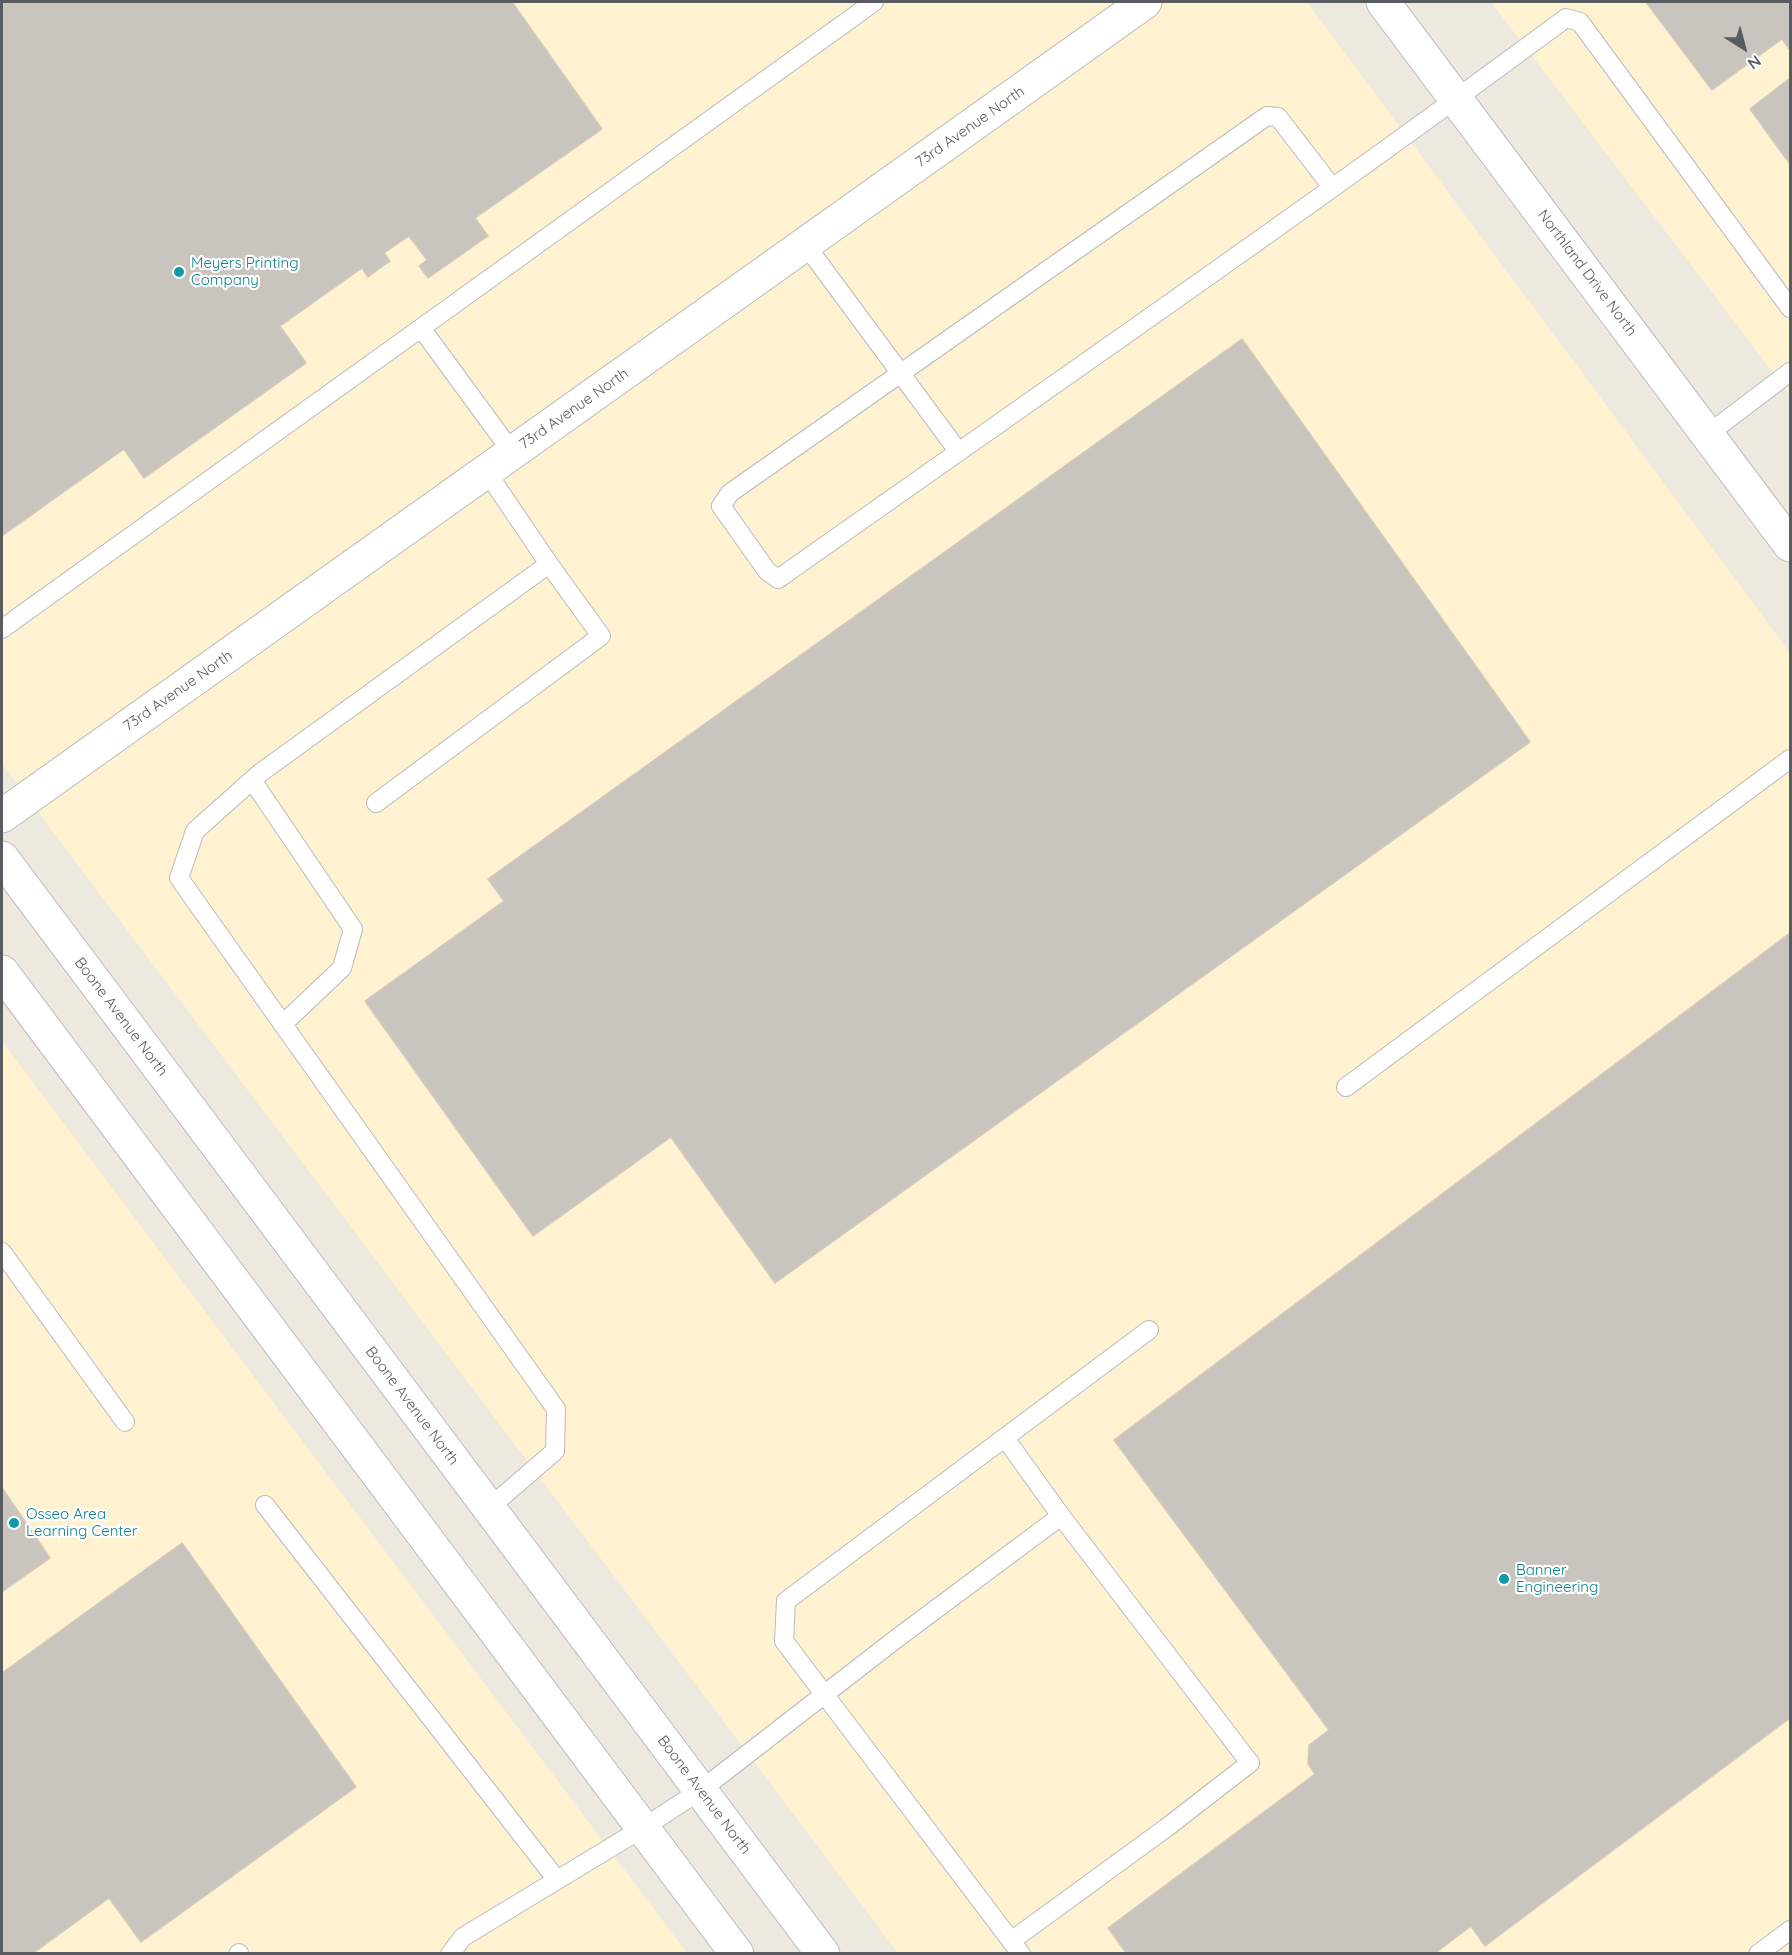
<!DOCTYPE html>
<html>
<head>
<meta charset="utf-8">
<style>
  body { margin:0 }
  #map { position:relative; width:1792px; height:1955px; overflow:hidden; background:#ede9de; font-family:Quicksand,sans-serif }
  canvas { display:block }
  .frame { position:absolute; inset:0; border:3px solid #585c61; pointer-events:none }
  .north { position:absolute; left:1714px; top:18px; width:60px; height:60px; -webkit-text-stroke:4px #fff; paint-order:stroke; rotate:144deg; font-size:16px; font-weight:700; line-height:24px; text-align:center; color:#585c61 }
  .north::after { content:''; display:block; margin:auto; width:21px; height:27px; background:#585c61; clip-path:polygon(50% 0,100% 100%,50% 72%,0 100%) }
</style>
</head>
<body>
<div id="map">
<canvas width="1792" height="1955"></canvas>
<div class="frame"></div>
<div class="north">N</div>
</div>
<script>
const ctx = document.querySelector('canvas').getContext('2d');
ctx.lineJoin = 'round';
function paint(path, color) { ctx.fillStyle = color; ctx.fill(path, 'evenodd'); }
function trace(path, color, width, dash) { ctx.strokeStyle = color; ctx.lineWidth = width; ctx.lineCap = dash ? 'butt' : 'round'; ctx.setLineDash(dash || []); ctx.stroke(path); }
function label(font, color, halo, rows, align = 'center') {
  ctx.font = font + ' Quicksand,sans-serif'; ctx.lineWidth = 4.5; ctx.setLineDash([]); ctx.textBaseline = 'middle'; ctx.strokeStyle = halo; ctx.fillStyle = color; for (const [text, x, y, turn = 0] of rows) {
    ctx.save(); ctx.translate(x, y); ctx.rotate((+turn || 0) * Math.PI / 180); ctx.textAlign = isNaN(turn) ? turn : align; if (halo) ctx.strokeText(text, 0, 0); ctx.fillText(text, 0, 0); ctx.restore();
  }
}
paint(new Path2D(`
  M 2,2 L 1307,2 L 1790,653 L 1790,1953 L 898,1953 L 2,764 Z
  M 1491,2 L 1790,2 L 1790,395 Z
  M 2,1041 L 687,1953 L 2,1953 Z`), '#fff2d1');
const building = new Path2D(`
  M 2,2 L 512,2 L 602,129 L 475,218 L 488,236 L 428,278 L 419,266 L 427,260 L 409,236 L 384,253 L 390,261 L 368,277 L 362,268 L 280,326 L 306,363 L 144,478 L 124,449 L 2,536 Z
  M 1646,2 L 1790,2 L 1790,50 L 1782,39 L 1712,90 Z
  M 1790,78 L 1790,164 L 1750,109 Z
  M 1242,339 L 1530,742 L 775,1283 L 671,1137 L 533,1236 L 365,1001 L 504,901 L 488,879 Z
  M 1790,933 L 1790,1718 L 1485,1946 L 1471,1926 L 1434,1954 L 1127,1954 L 1108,1928 L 1315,1774 L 1308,1764 L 1309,1745 L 1329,1730 L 1114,1440 Z
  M 2,1488 L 50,1558 L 2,1592 Z
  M 182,1543 L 356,1787 L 141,1942 L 109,1898 L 32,1954 L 2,1954 L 2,1673 Z`);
paint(building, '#c9c5be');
trace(building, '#d1cabd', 1.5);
const service = new Path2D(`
  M 1332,187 L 1278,117 L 1267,116 L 730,493 L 721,506 L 767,571 L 778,579 C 1041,393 1307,210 1566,18 L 1580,22 L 1790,308
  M 805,244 L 958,451
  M 1708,434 L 1790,372
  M 512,452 L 421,328 L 874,2
  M 486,471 L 549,564 L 260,773 L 195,831 L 179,878 L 556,1409 L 555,1451 L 489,1508
  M 2,629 L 421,328
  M 252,780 L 353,929 L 342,968 L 283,1024
  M 376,803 L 601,636 L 549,564
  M 1346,1087 L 1790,759
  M 2,1252 L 125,1422
  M 1005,1438 L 1061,1516 L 1250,1763 L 1166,1828 L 1011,1941
  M 265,1505 L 557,1880
  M 238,1954 L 239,1953
  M 450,1954 L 463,1937 L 643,1828 L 701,1790 L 896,1639 L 1061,1516
  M 1021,1954 L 784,1641 L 786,1601 L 1149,1330
  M 1758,1954 L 1790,1930`);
const minor = new Path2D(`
  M 2,816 L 1145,2`);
const tertiary = new Path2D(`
  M 1383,2 L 1790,545
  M 2,858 L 823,1954
  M 2,972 L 737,1954`);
trace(service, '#b7babf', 20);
trace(minor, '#b7babf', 35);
trace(tertiary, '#b7babf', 35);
trace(service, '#fff', 18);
trace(minor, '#fff', 33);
trace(tertiary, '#fff', 33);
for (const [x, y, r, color] of [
  [179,272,6,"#0f9aa8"],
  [14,1523,6,"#0f9aa8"],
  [1504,1579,6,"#0f9aa8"]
]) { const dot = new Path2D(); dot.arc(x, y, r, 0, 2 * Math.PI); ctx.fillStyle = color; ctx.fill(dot); trace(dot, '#fff', 2); }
label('15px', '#585c61', '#fff', [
  ["73rd Avenue North",970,127,-35],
  ["Northland Drive North",1587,273,53],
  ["73rd Avenue North",574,409,-35],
  ["73rd Avenue North",178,691,-35],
  ["Boone Avenue North",121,1017,53],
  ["Boone Avenue North",412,1406,53],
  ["Boone Avenue North",704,1795,53]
]);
label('15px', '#0d838f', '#fff', [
  ["Meyers Printing",191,263],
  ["Company",191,280],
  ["Osseo Area",26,1514],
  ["Learning Center",26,1531],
  ["Banner",1516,1570],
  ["Engineering",1516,1587]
], 'left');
</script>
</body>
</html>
